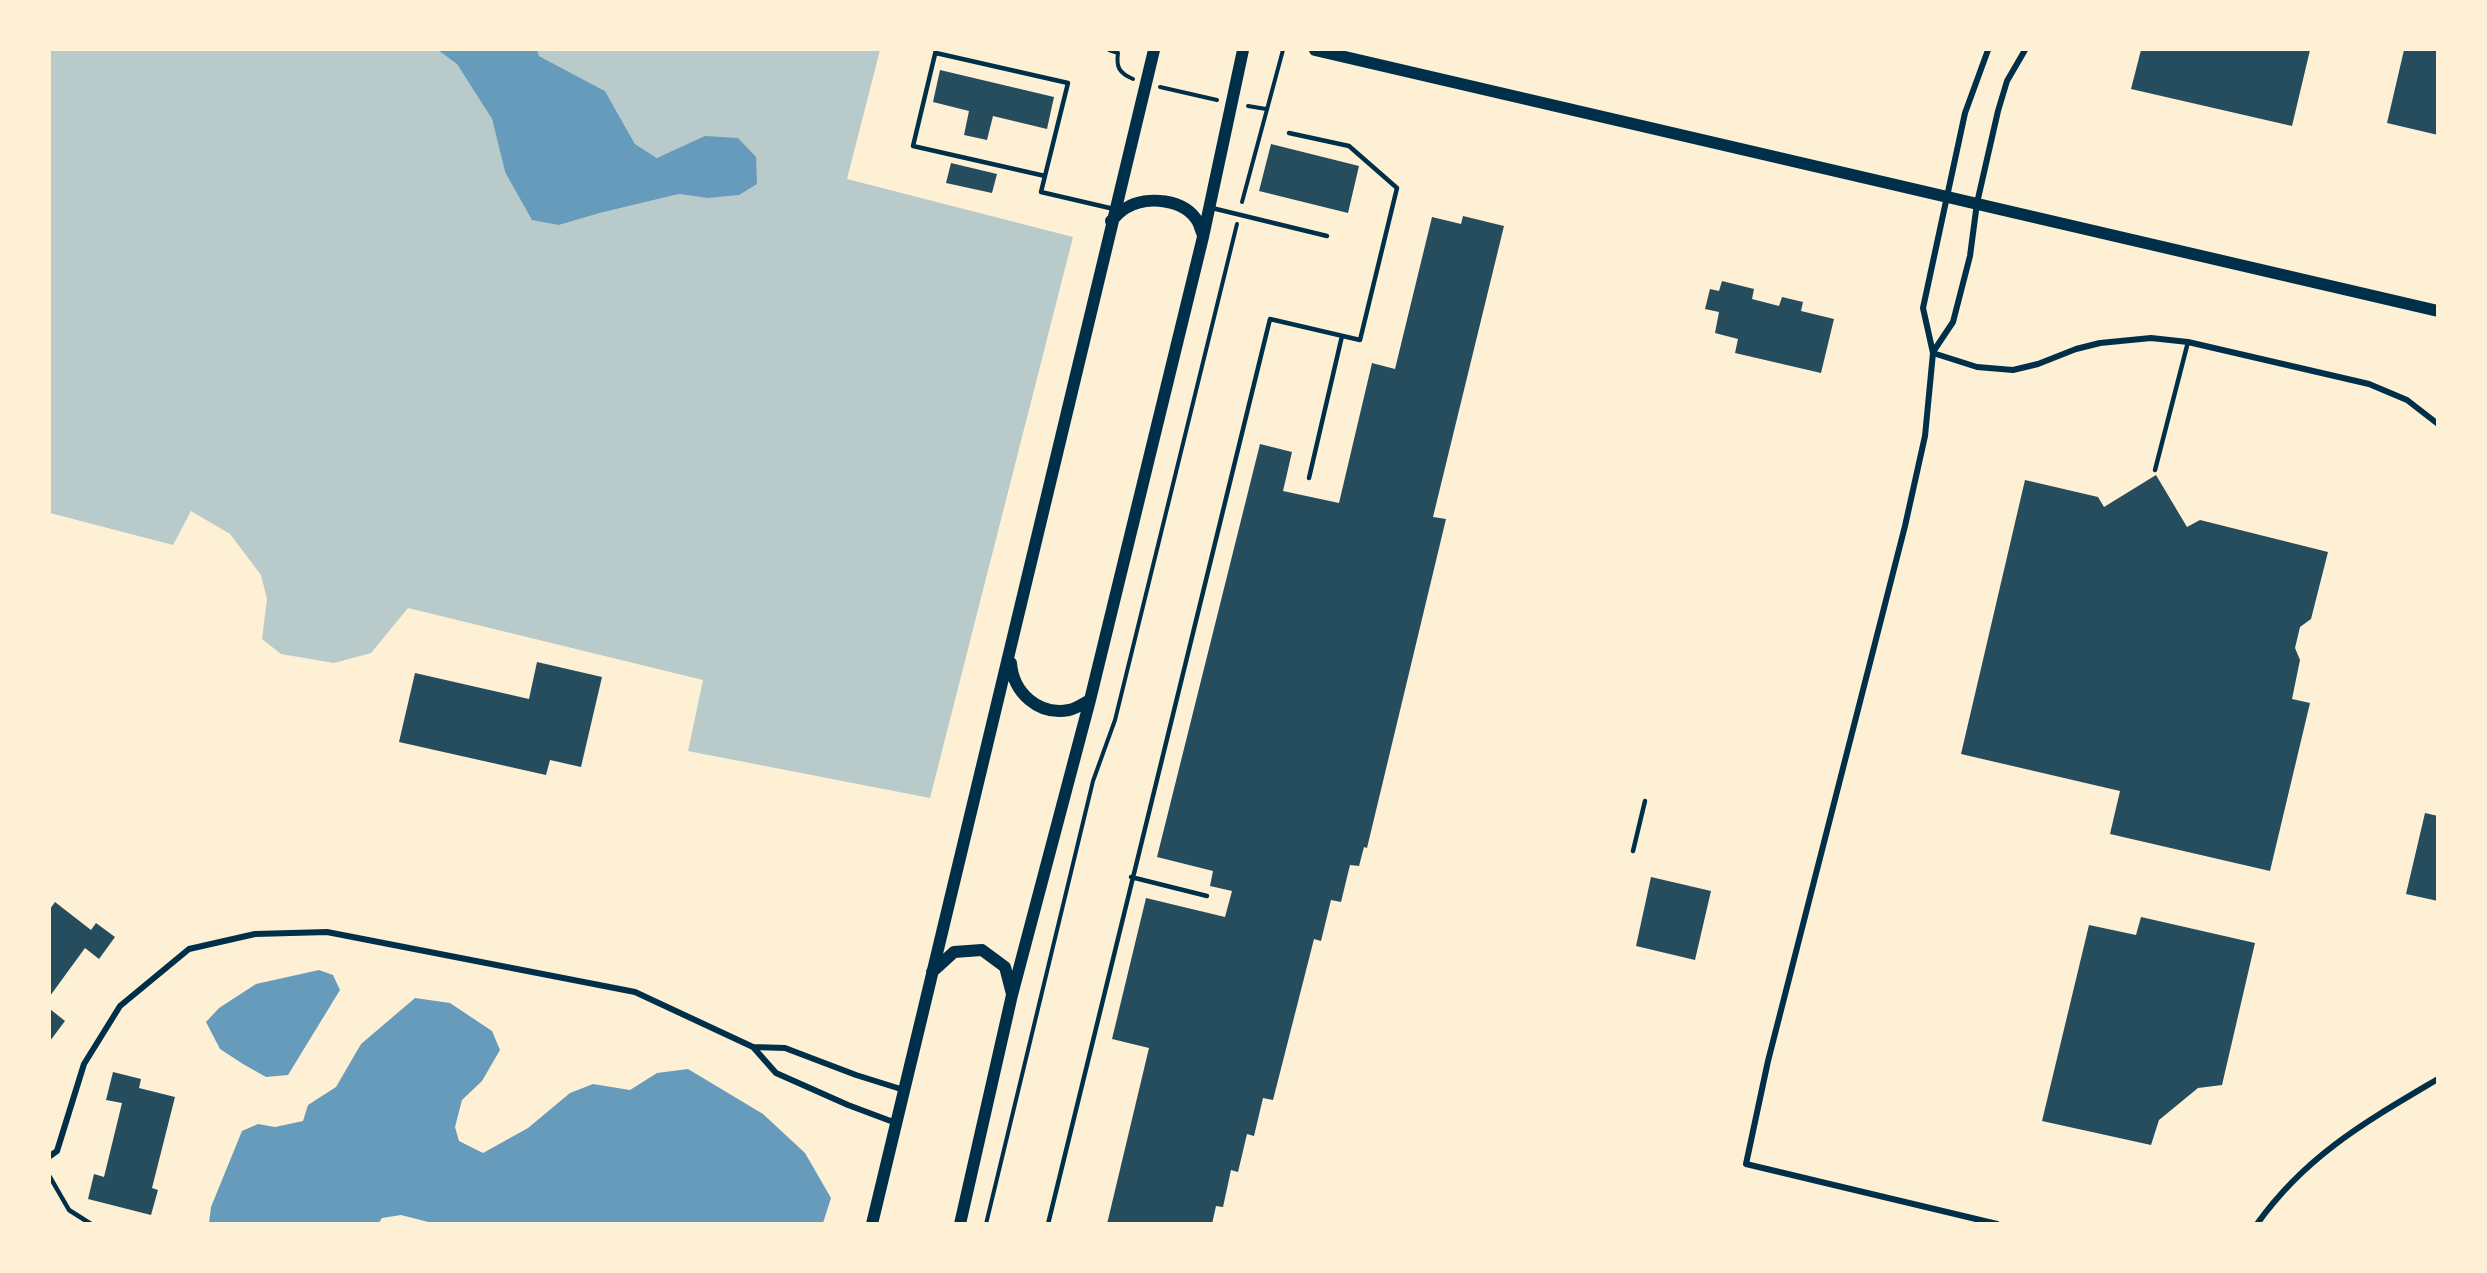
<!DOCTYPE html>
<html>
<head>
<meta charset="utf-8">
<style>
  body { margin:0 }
  #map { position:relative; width:2487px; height:1273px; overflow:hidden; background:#fdf0d5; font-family:Barlow,sans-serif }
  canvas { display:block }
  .frame { position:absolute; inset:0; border:51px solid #fdf0d5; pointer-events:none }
</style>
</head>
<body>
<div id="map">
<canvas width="2487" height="1273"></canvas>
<div class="frame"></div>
</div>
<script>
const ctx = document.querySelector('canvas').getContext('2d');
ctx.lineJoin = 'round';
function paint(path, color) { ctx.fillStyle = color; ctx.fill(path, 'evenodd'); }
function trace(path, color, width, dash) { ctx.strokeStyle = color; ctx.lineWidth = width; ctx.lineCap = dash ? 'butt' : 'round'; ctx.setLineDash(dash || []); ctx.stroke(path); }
paint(new Path2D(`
  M 50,50 L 438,50 L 457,63 L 492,119 L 505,172 L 559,225 L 600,213 L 679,194 L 707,198 L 675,151 L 657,158 L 635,144 L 605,91 L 539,56 L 537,50 L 880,50 L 847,179 L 1073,237 L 930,798 L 688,751 L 703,680 L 408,608 L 371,653 L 334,663 L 281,654 L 262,639 L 267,599 L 261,575 L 230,534 L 191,511 L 173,545 L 50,513 Z`), '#b9caca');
paint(new Path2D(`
  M 438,50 L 537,50 L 539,56 L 605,91 L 635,144 L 657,158 L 705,136 L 738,138 L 756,157 L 757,184 L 739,195 L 707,198 L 679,194 L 600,213 L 559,225 L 532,220 L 505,172 L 492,119 L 457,64 Z
  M 319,970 L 333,975 L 340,990 L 288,1075 L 266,1077 L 243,1064 L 220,1049 L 206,1022 L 219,1008 L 256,984 Z
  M 415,998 L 450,1003 L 492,1031 L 500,1050 L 482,1081 L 462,1100 L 455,1127 L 459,1141 L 483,1153 L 528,1128 L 570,1093 L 593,1084 L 630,1090 L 657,1073 L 688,1069 L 763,1114 L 805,1153 L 831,1198 L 823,1223 L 521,1222 L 436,1224 L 401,1215 L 382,1218 L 378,1224 L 316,1222 L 314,1224 L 209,1223 L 211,1207 L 242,1131 L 258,1124 L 275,1127 L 303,1121 L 308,1105 L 336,1087 L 361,1044 Z`), '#669bbc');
paint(new Path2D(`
  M 2141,50 L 2310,50 L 2292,126 L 2131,89 Z
  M 2404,50 L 2438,50 L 2438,135 L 2387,123 Z
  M 940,70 L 1054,97 L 1047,129 L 993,116 L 987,140 L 964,135 L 969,111 L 933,102 Z
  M 1271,144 L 1359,166 L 1348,213 L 1259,191 Z
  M 951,163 L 997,174 L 992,193 L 946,183 Z
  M 1463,216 L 1504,226 L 1433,517 L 1446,519 L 1367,848 L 1364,847 L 1359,866 L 1350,865 L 1341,902 L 1331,900 L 1321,941 L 1314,939 L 1273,1100 L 1263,1098 L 1254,1136 L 1247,1134 L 1238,1172 L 1231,1170 L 1223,1207 L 1216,1206 L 1212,1224 L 1107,1224 L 1149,1048 L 1112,1039 L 1146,898 L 1225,917 L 1232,891 L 1210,886 L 1213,871 L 1157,857 L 1260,444 L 1292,452 L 1283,491 L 1339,503 L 1372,363 L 1395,369 L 1432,217 L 1461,224 Z
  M 1722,281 L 1754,289 L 1752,299 L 1779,306 L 1782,297 L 1803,302 L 1801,311 L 1834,319 L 1821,373 L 1735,353 L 1738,339 L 1715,333 L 1719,312 L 1705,309 L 1710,289 L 1719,291 Z
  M 2156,475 L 2187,527 L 2200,520 L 2328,552 L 2311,619 L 2300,627 L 2295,648 L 2300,660 L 2292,699 L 2310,703 L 2270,871 L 2110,834 L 2120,791 L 1961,754 L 2025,480 L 2098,497 L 2104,507 Z
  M 537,662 L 602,677 L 581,767 L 550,760 L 546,775 L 399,742 L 415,673 L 529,699 Z
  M 2425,813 L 2438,816 L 2438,901 L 2406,894 Z
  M 1651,877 L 1711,891 L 1695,960 L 1636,946 Z
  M 55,902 L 91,930 L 96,923 L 115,937 L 99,959 L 85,948 L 50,996 L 50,909 Z
  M 2141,917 L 2255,943 L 2222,1085 L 2198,1088 L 2159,1120 L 2151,1145 L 2042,1121 L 2089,925 L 2136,935 Z
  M 50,1009 L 65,1021 L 50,1041 Z
  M 113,1072 L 141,1079 L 139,1088 L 175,1097 L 152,1188 L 158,1190 L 151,1215 L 88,1199 L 94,1174 L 104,1177 L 122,1103 L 106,1100 Z`), '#264d5e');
trace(new Path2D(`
  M 1109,50 L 1118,53 C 1116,67 1119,73 1133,79
  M 1160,87 L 1217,100
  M 1248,106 L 1266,109
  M 1242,202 L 1283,50
  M 986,1224 L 1093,781 L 1115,720 L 1237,224`), '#003049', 4);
trace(new Path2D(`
  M 936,50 L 913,146 L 1045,176
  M 936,53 L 1068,83 L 1041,192 L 1114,209
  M 1212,208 L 1327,236
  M 2155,470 L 2188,342
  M 1309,478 L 1342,336
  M 1633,851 L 1645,801
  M 1131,877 L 1207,896
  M 50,1177 L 69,1210 L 91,1224
  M 1048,1224 L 1270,319 L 1360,340 L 1397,188 L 1349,146 L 1289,133`), '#003049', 4.5);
trace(new Path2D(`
  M 1988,50 L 1965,113 L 1923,308 L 1933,353 L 1925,436 L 1905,526 L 1768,1061 L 1746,1164 L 1997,1224
  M 1933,352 L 1953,322 L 1970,256 L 1977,203 L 1998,111 L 2007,81 L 2025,50
  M 1933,353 L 1977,367 L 2013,370 L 2038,364 L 2076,349 L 2100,343 L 2151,338 L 2188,342 L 2369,384 L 2407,400 L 2438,424
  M 896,1123 L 848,1105 L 776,1073 L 753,1047 L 785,1048 L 856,1075 L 904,1090
  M 50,1156 L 57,1151 L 84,1064 L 120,1006 L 189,949 L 255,934 L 327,932 L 635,992 L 753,1047
  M 2257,1224 C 2306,1155 2367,1121 2438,1079`), '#003049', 6);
trace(new Path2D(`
  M 1315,50 L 2438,311
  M 1111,221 C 1116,217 1120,211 1126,208 C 1147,195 1185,199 1198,222 C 1200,226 1201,231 1203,235
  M 1011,663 C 1013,692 1038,716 1069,710 C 1076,709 1084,703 1090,700
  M 932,972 L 954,952 L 982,950 L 1005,967 L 1012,994
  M 872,1224 L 1154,50
  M 960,1224 L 1012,995 L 1090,700 L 1203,237 L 1243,50`), '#003049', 12);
</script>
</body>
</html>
